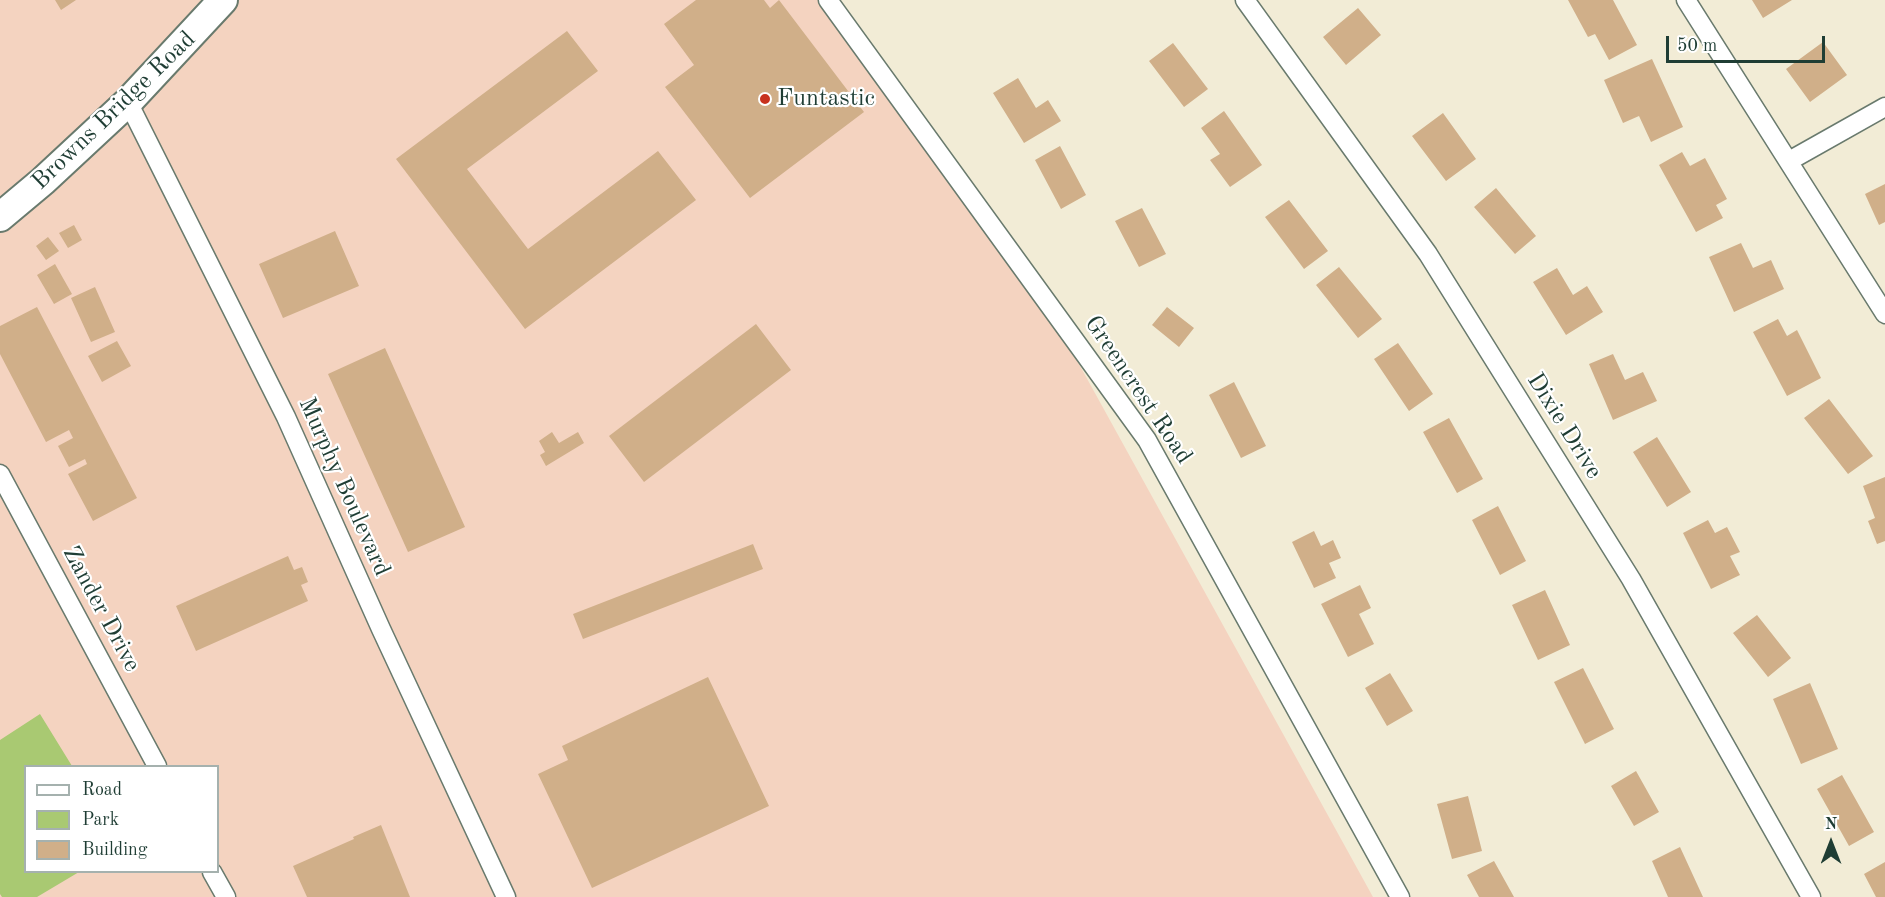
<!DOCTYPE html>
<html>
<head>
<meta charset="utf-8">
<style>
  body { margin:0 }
  #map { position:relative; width:1885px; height:897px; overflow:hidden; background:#f2ecd6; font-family:"Old Standard TT",serif }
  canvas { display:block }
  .legend { position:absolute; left:24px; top:765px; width:195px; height:108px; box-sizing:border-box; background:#fff; border:2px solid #a5b1ae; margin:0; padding:8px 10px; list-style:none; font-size:18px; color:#1f3d34 }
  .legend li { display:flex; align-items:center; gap:12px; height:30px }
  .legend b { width:30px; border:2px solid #a5b1ae }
  .north { position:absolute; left:1801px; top:813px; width:60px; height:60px; -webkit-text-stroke:4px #fff; paint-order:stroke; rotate:0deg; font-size:16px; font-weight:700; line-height:24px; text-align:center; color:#1f3d34 }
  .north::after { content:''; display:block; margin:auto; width:21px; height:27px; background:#1f3d34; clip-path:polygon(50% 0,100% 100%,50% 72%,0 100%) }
  .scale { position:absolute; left:1666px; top:36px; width:159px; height:27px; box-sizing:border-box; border:3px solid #1f3d34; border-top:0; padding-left:8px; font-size:18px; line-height:21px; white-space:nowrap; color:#1f3d34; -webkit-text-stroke:4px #fff; paint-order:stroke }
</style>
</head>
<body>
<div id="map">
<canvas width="1885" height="897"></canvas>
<ul class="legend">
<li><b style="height:8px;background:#fff"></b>Road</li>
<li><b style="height:16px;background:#a9c972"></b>Park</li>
<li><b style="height:16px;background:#d0af89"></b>Building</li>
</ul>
<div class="north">N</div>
<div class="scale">50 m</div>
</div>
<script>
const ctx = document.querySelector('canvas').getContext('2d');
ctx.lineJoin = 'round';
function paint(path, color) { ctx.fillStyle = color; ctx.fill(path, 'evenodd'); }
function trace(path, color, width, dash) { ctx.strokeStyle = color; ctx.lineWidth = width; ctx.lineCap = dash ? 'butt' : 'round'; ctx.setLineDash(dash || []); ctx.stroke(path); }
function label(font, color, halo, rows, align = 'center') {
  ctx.font = font + ' "Old Standard TT",serif'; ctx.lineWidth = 4.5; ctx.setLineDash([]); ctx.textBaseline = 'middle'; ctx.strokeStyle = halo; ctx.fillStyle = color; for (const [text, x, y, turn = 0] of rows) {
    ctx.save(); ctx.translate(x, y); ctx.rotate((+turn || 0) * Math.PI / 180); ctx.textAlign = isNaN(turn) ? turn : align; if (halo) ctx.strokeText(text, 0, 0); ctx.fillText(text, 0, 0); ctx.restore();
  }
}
paint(new Path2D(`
  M 0,0 L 827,0 L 1069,346 L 1373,897 L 0,897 ZM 26,766 L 218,766 L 218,872 L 26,872 Z`), '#f4d3c0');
paint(new Path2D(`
  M 40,714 L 72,766 L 26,766 L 26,872 L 79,872 L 37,897 L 2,897 L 0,894 L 0,740 Z`), '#a9c972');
paint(new Path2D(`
  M 55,0 L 76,0 L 61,10 Z
  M 696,0 L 764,0 L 770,8 L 779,0 L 864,112 L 750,198 L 665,87 L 694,65 L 664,24 Z
  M 1568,0 L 1613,0 L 1637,45 L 1609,60 L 1595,34 L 1588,37 Z
  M 1752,0 L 1792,0 L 1763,18 Z
  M 1358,8 L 1381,35 L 1346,65 L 1323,37 Z
  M 567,31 L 598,71 L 467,169 L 528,249 L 658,151 L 696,200 L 525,329 L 396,159 Z
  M 1823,42 L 1847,75 L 1810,102 L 1786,69 Z
  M 1173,43 L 1208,89 L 1184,107 L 1149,61 Z
  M 1652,59 L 1683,127 L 1651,142 L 1639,116 L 1623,123 L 1604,80 Z
  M 1018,78 L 1036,108 L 1048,100 L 1061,121 L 1024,143 L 993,93 Z
  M 1224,111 L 1262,165 L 1230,187 L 1210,160 L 1220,154 L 1201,128 Z
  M 1443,113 L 1476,159 L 1446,181 L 1412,136 Z
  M 1060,146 L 1086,195 L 1061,209 L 1035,160 Z
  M 1682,152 L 1690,166 L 1705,158 L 1727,199 L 1716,205 L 1723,218 L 1696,232 L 1659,165 Z
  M 1885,184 L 1885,222 L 1879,225 L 1865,194 Z
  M 1496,188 L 1536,236 L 1515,254 L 1474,207 Z
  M 1289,200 L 1328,251 L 1304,269 L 1265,217 Z
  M 1142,208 L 1166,254 L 1139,267 L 1115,221 Z
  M 74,225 L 82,240 L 68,248 L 59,233 Z
  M 335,231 L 359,286 L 283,318 L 259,264 Z
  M 48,237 L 59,251 L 46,260 L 36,246 Z
  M 1741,243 L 1753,268 L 1771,260 L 1784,289 L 1734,312 L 1709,257 Z
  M 55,264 L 72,294 L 54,304 L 37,275 Z
  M 1339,267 L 1382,319 L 1358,338 L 1316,285 Z
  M 1557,268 L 1573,295 L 1587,286 L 1603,312 L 1566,335 L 1533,282 Z
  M 95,287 L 115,332 L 91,342 L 71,298 Z
  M 37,307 L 137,498 L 93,521 L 68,474 L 87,464 L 85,459 L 69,467 L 58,446 L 73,438 L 69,430 L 46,442 L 0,354 L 0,326 Z
  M 1167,307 L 1194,328 L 1179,347 L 1152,325 Z
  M 1778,319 L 1787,336 L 1797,330 L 1821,378 L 1787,396 L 1753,332 Z
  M 756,324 L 791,370 L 644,482 L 609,436 Z
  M 117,341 L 131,366 L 102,382 L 88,356 Z
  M 1398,343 L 1433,394 L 1409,411 L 1374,359 Z
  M 385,348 L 465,527 L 408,552 L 328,374 Z
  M 1613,354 L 1625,380 L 1643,372 L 1657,401 L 1613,420 L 1589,364 Z
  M 1234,382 L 1266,446 L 1241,458 L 1209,395 Z
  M 1829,399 L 1873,456 L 1848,474 L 1804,418 Z
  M 1449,418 L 1483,479 L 1457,493 L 1423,432 Z
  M 552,432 L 559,443 L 578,432 L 584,443 L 546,466 L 540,455 L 545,452 L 539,441 Z
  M 1657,437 L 1691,492 L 1667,507 L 1633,452 Z
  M 1885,477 L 1885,541 L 1877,544 L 1868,521 L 1875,518 L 1863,486 Z
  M 1498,506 L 1526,561 L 1500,575 L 1472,520 Z
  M 1708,520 L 1715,533 L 1727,527 L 1740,552 L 1730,556 L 1740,575 L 1711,589 L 1683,533 Z
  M 1314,531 L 1321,546 L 1333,540 L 1341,558 L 1329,563 L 1336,578 L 1314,588 L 1292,542 Z
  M 753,544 L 763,569 L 583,639 L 573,614 Z
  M 288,556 L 294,570 L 302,567 L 308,582 L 301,585 L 308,601 L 196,651 L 176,606 Z
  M 1360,585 L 1371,608 L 1359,614 L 1374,644 L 1348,657 L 1321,604 Z
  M 1545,590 L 1570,645 L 1538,660 L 1512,605 Z
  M 1757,615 L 1791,658 L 1768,677 L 1733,633 Z
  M 1583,668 L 1614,729 L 1585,744 L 1554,682 Z
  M 1390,673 L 1413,711 L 1387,726 L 1365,688 Z
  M 708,677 L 769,806 L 592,888 L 538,774 L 568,760 L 562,746 Z
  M 1810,683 L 1838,749 L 1801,764 L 1773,699 Z
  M 1636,771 L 1659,812 L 1634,826 L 1611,786 Z
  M 1842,775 L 1874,832 L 1849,846 L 1817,789 Z
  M 1468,796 L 1482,851 L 1452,859 L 1437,804 Z
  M 381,825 L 410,897 L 307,897 L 293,866 L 354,839 L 353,837 Z
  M 1680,847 L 1703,897 L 1668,897 L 1652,861 Z
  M 1494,861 L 1514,897 L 1479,897 L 1467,875 Z
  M 1885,862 L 1885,897 L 1876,897 L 1864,874 Z`), '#d0af89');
const street = new Path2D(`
  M 828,0 L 1147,440 L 1400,897
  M 1245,0 L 1428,254 L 1631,579 L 1811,897
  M 1686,0 L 1885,314
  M 128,102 L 286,417 L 381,629 L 506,897
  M 1789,161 L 1885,107
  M 0,474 L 157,766
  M 212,872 L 226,897`);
const primary = new Path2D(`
  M 0,217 L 43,181 L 128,102 L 223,0`);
trace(street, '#697a6d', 21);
trace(primary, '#697a6d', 32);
trace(street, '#fff', 18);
trace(primary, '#fff', 28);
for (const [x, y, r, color] of [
  [765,99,6,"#c8321e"]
]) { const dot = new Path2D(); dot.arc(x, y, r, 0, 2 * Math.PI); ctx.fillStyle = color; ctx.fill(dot); trace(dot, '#fff', 2); }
label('24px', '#1f3d34', '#fff', [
  ["Funtastic",777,99]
], 'left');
label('24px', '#1f3d34', '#fff', [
  ["Browns Bridge Road",114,111,-44],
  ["Greencrest Road",1138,390,56],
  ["Dixie Drive",1564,426,58],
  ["Murphy Boulevard",344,487,66],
  ["Zander Drive",101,609,62]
]);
</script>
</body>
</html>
